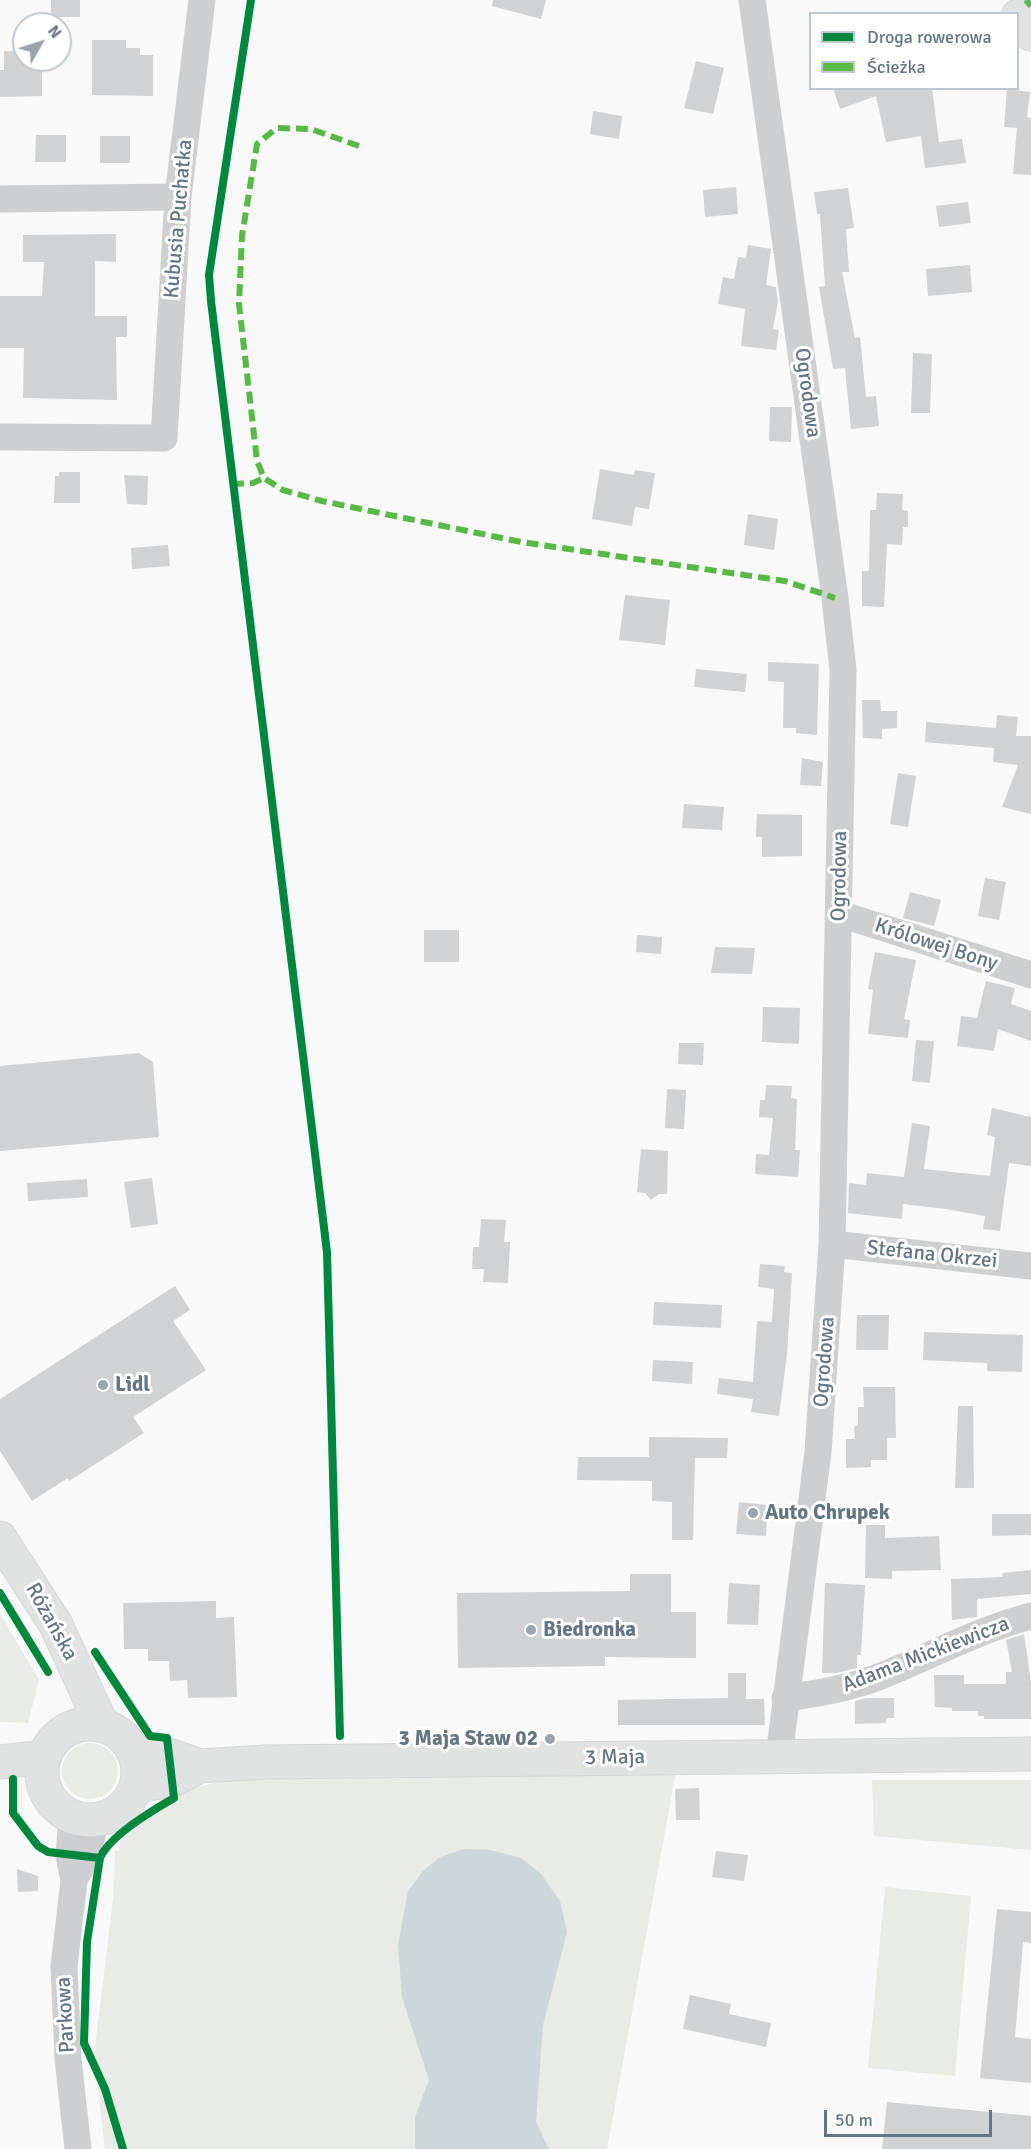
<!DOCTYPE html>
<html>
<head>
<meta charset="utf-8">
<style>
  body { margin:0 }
  #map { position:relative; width:1031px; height:2149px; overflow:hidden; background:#f9f9f9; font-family:Signika,sans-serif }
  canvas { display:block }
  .legend { position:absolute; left:809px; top:12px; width:210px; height:78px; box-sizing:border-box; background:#fff; border:2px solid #c1c8cd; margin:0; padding:8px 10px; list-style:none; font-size:18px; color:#657683 }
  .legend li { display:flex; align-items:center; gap:12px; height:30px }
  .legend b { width:30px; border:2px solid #c1c8cd }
  .north { position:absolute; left:12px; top:12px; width:60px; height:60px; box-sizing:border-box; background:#fff; border:2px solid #c1c8cd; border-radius:50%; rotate:51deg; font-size:16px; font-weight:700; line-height:24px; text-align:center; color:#657683 }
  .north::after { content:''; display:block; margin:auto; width:21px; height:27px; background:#99a4ac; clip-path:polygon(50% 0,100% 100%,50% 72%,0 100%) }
  .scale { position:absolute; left:824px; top:2110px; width:168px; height:27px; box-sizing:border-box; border:3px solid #657683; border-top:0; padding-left:8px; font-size:18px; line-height:21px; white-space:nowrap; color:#657683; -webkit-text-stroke:4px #fff; paint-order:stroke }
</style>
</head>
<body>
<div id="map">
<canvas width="1031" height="2149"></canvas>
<ul class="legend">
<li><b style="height:8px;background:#00873e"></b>Droga rowerowa</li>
<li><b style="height:8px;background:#58b947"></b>Ścieżka</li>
</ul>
<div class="north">N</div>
<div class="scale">50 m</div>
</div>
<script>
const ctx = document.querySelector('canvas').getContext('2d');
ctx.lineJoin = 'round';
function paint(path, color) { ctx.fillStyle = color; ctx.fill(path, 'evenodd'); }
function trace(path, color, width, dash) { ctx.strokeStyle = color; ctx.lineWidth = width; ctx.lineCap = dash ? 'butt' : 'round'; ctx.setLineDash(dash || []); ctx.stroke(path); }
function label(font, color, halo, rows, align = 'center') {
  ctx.font = font + ' Signika,sans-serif'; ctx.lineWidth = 6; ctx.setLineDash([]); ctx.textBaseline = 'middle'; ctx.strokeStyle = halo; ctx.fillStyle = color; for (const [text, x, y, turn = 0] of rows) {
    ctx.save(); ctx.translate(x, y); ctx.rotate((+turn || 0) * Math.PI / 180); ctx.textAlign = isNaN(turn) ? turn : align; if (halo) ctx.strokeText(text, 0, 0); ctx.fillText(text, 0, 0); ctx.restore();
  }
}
paint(new Path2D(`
  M 0,1613 L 39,1680 L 28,1723 L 0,1722 Z
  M62 1771a28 28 0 1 1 56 0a28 28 0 1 1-56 0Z
  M 641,1765 L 677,1766 L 607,2149 L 105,2149 L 94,2056 L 113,1899 L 115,1851 L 119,1851 L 120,1841 L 166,1795 L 223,1781 Z
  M 872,1780 L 1031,1780 L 1031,1850 L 874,1836 Z
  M 885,1887 L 971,1896 L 955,2076 L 868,2068 Z`), '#e8ebe6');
paint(new Path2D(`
  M 464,1849 L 490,1850 L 521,1858 L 541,1874 L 560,1901 L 567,1932 L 543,2025 L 536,2122 L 549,2149 L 415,2149 L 415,2117 L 429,2080 L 402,1997 L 398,1945 L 408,1891 L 422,1872 L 440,1857 Z`), '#ced6d9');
paint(new Path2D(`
  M 51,0 L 80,0 L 80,17 L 51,17 Z
  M 493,0 L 546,0 L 541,19 L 492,6 Z
  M 92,40 L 126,40 L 126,48 L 140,48 L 140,55 L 153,55 L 153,96 L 92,95 Z
  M 4,51 L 24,51 L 24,60 L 42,60 L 42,96 L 0,97 L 0,70 L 4,70 Z
  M 696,61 L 724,68 L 713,114 L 684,108 Z
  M 833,88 L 932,88 L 939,142 L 962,139 L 966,163 L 925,168 L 921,136 L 886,142 L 876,96 L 840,109 Z
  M 1007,89 L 1030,92 L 1027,117 L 1031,118 L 1031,175 L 1013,174 L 1017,128 L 1004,127 Z
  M 593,111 L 622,116 L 619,139 L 590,134 Z
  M 36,135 L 66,135 L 66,162 L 35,162 Z
  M 100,136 L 130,136 L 130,163 L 100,163 Z
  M 736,187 L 738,214 L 705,217 L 703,190 Z
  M 848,188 L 854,228 L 846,229 L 849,272 L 842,272 L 855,338 L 860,337 L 866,397 L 876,396 L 879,426 L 851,429 L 845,368 L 833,369 L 819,287 L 825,286 L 820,214 L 817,214 L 814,192 Z
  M 968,202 L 971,223 L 939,227 L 936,206 Z
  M 116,234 L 116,262 L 95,261 L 95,316 L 127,316 L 127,337 L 116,337 L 117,400 L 23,398 L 24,348 L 0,348 L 0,296 L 42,296 L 44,262 L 23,262 L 23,235 Z
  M 748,245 L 771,249 L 766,285 L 776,287 L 778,301 L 773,329 L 779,330 L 776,350 L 741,346 L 745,309 L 718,304 L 723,277 L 734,279 L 738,257 L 746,258 Z
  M 970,265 L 972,292 L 928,296 L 926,269 Z
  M 913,353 L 932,354 L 930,413 L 911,413 Z
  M 770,407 L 792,407 L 791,442 L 769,441 Z
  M 600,469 L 634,475 L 635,470 L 655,473 L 649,509 L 635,507 L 632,526 L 592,519 Z
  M 59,472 L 80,472 L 80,503 L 54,503 L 55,476 L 59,476 Z
  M 124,475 L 148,476 L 147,505 L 127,504 Z
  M 877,493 L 903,494 L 902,510 L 908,511 L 908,527 L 903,527 L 902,545 L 887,544 L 884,607 L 862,606 L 862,571 L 869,571 L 870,510 L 876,510 Z
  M 748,514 L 778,519 L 774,550 L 744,545 Z
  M 168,545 L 170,566 L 132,569 L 131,548 Z
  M 625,595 L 670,600 L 665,645 L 619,640 Z
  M 768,662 L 819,664 L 817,735 L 796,733 L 796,728 L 783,728 L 784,682 L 768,681 Z
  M 696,669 L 747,674 L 745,692 L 694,687 Z
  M 862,700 L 880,700 L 881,711 L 897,711 L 897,728 L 882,729 L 882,739 L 863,738 Z
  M 997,715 L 1018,717 L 1016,736 L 1031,736 L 1031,814 L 1002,807 L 1018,765 L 993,762 L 994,748 L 925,742 L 926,722 L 996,728 Z
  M 802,758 L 823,762 L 821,786 L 800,785 Z
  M 898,773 L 916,776 L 908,827 L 890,824 Z
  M 684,804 L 724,807 L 722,830 L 682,828 Z
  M 757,814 L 802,815 L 802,856 L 762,857 L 762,837 L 756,837 Z
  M 985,878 L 1006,882 L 999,920 L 978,916 Z
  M 910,892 L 941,900 L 934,926 L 903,918 Z
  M 424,930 L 459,930 L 459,962 L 424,962 Z
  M 637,935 L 662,937 L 661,954 L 636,952 Z
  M 715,947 L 755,948 L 752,974 L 711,973 Z
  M 875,952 L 916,960 L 904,1019 L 910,1020 L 908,1038 L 868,1034 L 873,990 L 868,989 Z
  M 986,981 L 1015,988 L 1011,1004 L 1031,1011 L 1031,1041 L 998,1029 L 994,1051 L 957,1046 L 961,1016 L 977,1018 Z
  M 763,1007 L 800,1008 L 799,1044 L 762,1042 Z
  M 916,1040 L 934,1041 L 930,1083 L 912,1081 Z
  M 679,1043 L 704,1043 L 703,1065 L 678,1064 Z
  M 139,1053 L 153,1062 L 159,1137 L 0,1151 L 0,1066 Z
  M 766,1085 L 792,1086 L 791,1098 L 797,1099 L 795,1150 L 800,1150 L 798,1177 L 755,1174 L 756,1154 L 769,1155 L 773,1118 L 759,1117 L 760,1100 L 765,1100 Z
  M 667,1089 L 686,1090 L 684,1129 L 665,1128 Z
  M 992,1108 L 1031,1117 L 1031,1166 L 1009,1163 L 1000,1231 L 983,1229 L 985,1216 L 946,1209 L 903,1204 L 902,1219 L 848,1213 L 849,1183 L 866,1185 L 867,1173 L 904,1177 L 912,1123 L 930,1126 L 924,1169 L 990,1176 L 995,1137 L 987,1135 Z
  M 641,1149 L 668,1151 L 667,1194 L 659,1194 L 651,1200 L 645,1193 L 637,1192 Z
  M 152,1178 L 158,1224 L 131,1228 L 124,1182 Z
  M 87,1179 L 88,1197 L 28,1201 L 27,1183 Z
  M 481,1219 L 506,1220 L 504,1242 L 510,1242 L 508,1283 L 483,1282 L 484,1269 L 472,1269 L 473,1247 L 479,1247 Z
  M 760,1264 L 785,1266 L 784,1272 L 792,1273 L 787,1355 L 779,1416 L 751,1412 L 753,1399 L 717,1394 L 719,1378 L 753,1382 L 757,1321 L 772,1322 L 774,1289 L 758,1287 Z
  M 175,1286 L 190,1310 L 173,1321 L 206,1370 L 133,1417 L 144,1433 L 69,1481 L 68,1478 L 32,1501 L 0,1451 L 0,1399 Z
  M 654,1302 L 722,1305 L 721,1328 L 653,1325 Z
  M 857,1315 L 889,1315 L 888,1350 L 856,1350 Z
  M 924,1332 L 1023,1335 L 1022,1372 L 987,1371 L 987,1363 L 923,1360 Z
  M 653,1360 L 693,1362 L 692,1384 L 652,1381 Z
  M 863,1387 L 895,1387 L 896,1438 L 887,1438 L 887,1460 L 871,1460 L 871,1467 L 846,1468 L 846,1439 L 855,1439 L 854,1426 L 858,1426 L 858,1407 L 864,1407 Z
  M 958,1406 L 973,1406 L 974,1488 L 955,1488 Z
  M 649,1437 L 728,1438 L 727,1458 L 695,1458 L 693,1540 L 672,1540 L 672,1502 L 652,1501 L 652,1481 L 577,1480 L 578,1457 L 649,1457 Z
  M 739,1502 L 768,1505 L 766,1536 L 736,1534 Z
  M 992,1514 L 1031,1514 L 1031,1535 L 992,1536 Z
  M 866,1525 L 885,1525 L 885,1538 L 939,1536 L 941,1570 L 892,1571 L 892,1579 L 865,1578 Z
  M 1031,1570 L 1031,1594 L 977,1599 L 977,1617 L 952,1620 L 951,1579 L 1003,1577 L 1002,1573 Z
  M 630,1574 L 671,1574 L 671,1612 L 696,1612 L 696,1658 L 605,1657 L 605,1666 L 458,1668 L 457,1593 L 630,1591 Z
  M 729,1583 L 760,1585 L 758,1625 L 727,1624 Z
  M 825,1583 L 865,1585 L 861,1655 L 857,1655 L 857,1668 L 836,1673 L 822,1673 Z
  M 216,1601 L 216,1618 L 234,1617 L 237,1697 L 188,1698 L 187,1680 L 170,1681 L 169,1661 L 148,1661 L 148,1649 L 124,1649 L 123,1603 Z
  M 1024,1634 L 1031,1683 L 1031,1719 L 984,1719 L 984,1716 L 978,1716 L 978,1711 L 952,1711 L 952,1708 L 935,1707 L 934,1675 L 964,1675 L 964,1684 L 1006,1684 L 1006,1672 L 1012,1672 L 1006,1640 Z
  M 728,1673 L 746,1673 L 746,1699 L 764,1699 L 765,1725 L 618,1725 L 618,1700 L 728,1698 Z
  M 866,1698 L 894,1698 L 894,1718 L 886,1718 L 886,1723 L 855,1724 L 855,1701 Z
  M 699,1788 L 700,1820 L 676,1820 L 675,1789 Z
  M 716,1851 L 748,1855 L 744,1881 L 712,1877 Z
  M 17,1869 L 38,1876 L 38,1891 L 18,1892 Z
  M 997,1909 L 1031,1912 L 1031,1943 L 1023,1942 L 1015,2037 L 1031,2039 L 1031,2083 L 980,2078 Z
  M 690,1995 L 731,2004 L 729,2014 L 771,2023 L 766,2047 L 683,2029 Z
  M 887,2102 L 1031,2116 L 1031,2149 L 882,2149 Z`), '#d0d2d3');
const secondary = new Path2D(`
  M 1018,16 L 1031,34
  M 0,1538 L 56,1625 L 102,1725
  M42 1772a48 48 0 1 1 96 0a48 48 0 1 1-96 0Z
  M 135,1754 L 169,1755 L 200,1766 L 265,1762 L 1031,1754
  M 0,1762 L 44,1757
  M 136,1786 L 172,1780 L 200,1766`);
trace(secondary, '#d5d6d7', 35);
trace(new Path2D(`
  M 752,0 L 835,598 L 843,670 L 832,1244 L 818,1452 L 779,1756
  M 0,199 L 178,197
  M 0,437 L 164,438 L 178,197 L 202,0
  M 840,914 L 1031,975
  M 832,1244 L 1031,1266
  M 785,1698 C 816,1694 846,1689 876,1678 C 928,1658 976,1630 1031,1616
  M 72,1817 L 69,1855 L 74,1881 L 64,1966 L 68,2059 L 78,2149
  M 74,1880 L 87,1856 L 96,1820`), '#cecfd0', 27);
trace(secondary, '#e1e2e2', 33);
trace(new Path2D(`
  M 1026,0 L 1031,6
  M 359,146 L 311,129 L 277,128 L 257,144 L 242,236 L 239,304 L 257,461 L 264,478 L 283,490 L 322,501 L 521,542 L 785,581 L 835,598
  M 232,484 L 253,483 L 264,478`), '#58b947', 6, [12, 6]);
trace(new Path2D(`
  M 251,0 L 209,275 L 211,301 L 327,1252 L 340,1736
  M 0,1593 L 48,1672
  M 95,1652 L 150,1736 L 167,1738 L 174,1798 C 153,1810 109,1836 100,1858 L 87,1942 L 84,2043 L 105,2089 L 123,2149
  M 13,1779 L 13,1813 L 38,1846 L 48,1852 L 100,1858`), '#00873e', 8);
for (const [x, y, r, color] of [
  [103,1385,6,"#99a4ac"],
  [753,1513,6,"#99a4ac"],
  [531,1630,6,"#99a4ac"],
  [550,1739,6,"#99a4ac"]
]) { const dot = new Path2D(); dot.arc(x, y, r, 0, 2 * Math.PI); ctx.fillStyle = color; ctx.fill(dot); trace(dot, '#fff', 2); }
label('21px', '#657683', '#fff', [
  ["Kubusia Puchatka",179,219,-85],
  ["Ogrodowa",807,393,82],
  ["Ogrodowa",840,876,-89],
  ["Królowej Bony",936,945,18],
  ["Stefana Okrzei",932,1255,6],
  ["Ogrodowa",825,1362,-86],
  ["Różańska",51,1622,61],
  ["Adama Mickiewicza",926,1655,-21],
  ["3 Maja",615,1758,-1],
  ["Parkowa",66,2015,-93]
]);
label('bold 21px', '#657683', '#fff', [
  ["Lidl",115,1385],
  ["Auto Chrupek",765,1513],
  ["Biedronka",543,1630],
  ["3 Maja Staw 02",538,1739,"right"]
], 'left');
</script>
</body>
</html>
